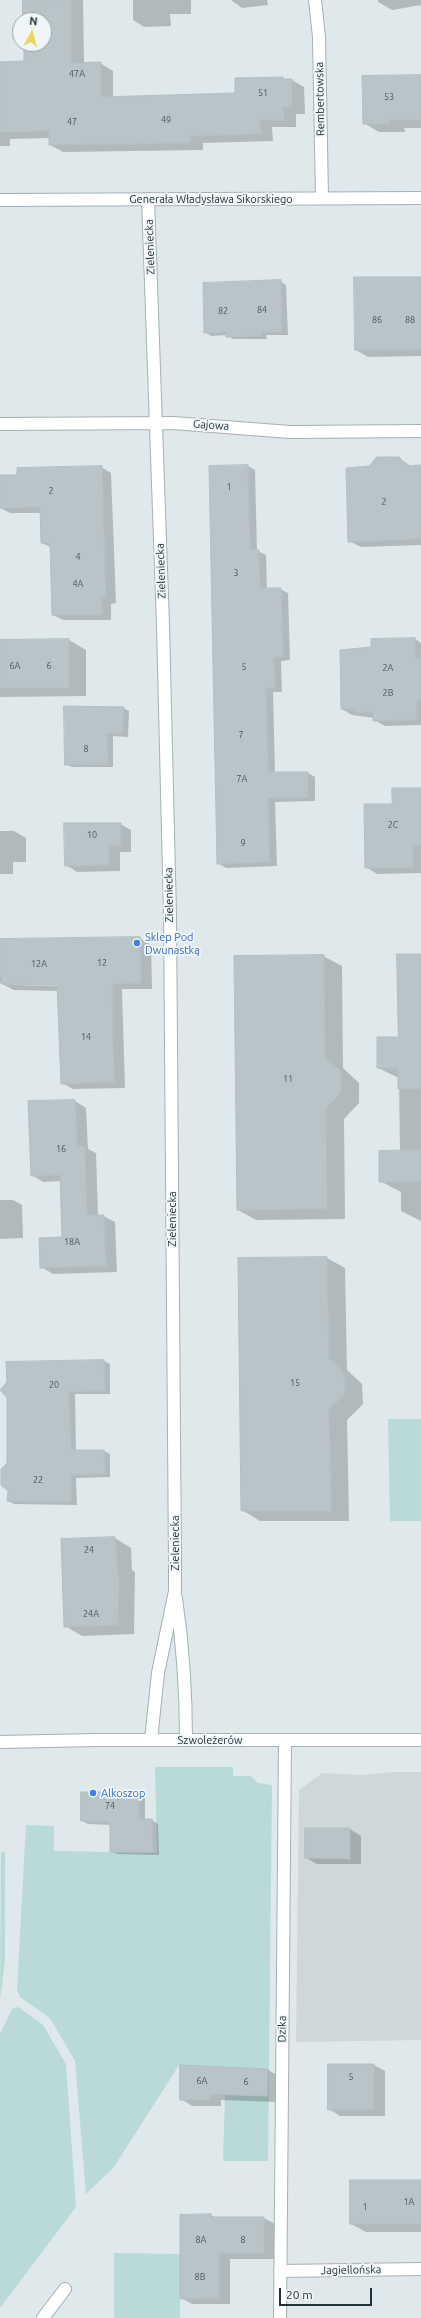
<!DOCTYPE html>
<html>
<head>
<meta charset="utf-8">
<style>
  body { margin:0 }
  #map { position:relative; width:421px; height:2318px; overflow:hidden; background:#dfe8ea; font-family:Ubuntu,sans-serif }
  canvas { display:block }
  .north { position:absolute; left:12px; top:12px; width:40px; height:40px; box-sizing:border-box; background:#f0f6f7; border:1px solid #9da7ab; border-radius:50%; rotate:7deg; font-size:11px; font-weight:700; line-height:16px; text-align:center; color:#213139 }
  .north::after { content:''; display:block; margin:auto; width:14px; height:18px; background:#ebd65c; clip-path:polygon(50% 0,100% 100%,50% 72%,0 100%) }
  .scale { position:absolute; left:279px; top:2288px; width:93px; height:18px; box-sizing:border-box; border:2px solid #213139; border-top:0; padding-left:5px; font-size:12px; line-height:14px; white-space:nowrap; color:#213139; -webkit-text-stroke:3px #f0f6f7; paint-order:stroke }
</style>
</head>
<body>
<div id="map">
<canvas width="421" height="2318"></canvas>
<div class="north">N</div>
<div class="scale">20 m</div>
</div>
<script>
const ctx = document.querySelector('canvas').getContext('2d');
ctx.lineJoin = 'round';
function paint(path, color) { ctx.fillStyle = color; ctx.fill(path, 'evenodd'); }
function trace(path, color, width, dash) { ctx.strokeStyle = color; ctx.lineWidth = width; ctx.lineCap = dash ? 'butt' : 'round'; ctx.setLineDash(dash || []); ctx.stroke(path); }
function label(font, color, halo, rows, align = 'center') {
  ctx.font = font + ' Ubuntu,sans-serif'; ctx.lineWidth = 3.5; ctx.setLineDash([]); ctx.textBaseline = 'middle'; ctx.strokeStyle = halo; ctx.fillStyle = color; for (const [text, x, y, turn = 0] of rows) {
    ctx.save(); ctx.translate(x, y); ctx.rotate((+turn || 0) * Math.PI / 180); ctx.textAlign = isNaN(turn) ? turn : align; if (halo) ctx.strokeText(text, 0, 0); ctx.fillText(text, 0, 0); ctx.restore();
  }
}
paint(new Path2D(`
  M 393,1772 L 421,1772 L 421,2040 L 296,2042 L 299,1790 L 322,1773 L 361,1775 Z`), '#ced8d9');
paint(new Path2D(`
  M 388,1419 L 421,1419 L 421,1521 L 390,1521 Z
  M 155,1767 L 233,1767 L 233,1776 L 251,1776 L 258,1783 L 272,1785 L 268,2161 L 223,2161 L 225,2095 L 267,2096 L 268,2069 L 179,2065 L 114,2167 L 86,2194 L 75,2061 L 50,2018 L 20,1997 L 17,1990 L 26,1825 L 54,1826 L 54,1851 L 157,1853 Z
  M 1,1852 L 5,1852 L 5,1960 L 0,2000 Z
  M 18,2007 L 43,2025 L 66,2064 L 76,2207 L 0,2308 L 0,2034 L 12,2009 Z
  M 114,2253 L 180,2254 L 180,2318 L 114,2318 Z`), '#b9dad6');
paint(new Path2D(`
  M 24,0 L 83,0 L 84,64 L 100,63 L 113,71 L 113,98 L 236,94 L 292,80 L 304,87 L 305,114 L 296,114 L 296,127 L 272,127 L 273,141 L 203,143 L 203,150 L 63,152 L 50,145 L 50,138 L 10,139 L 10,146 L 0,146 L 0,63 L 25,62 L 25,44 L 44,44 L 44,20 L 24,20 Z
  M 133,0 L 191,0 L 191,14 L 170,14 L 171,26 L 144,27 L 133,20 Z
  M 231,0 L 267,0 L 268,5 L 242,8 Z
  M 378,0 L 421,0 L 421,5 L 392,10 L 378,2 Z
  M 421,76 L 421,128 L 404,128 L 405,132 L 379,132 L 364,123 Z
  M 421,278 L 421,356 L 368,357 L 356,350 Z
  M 280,281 L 286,285 L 288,335 L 266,335 L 267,339 L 233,339 L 227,335 L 211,336 L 205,332 Z
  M 399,458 L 412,467 L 421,466 L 421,545 L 361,547 L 349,541 L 369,467 Z
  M 248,466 L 255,470 L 257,551 L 266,555 L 267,589 L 280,589 L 288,593 L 290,660 L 281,661 L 282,692 L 273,692 L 275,773 L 308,773 L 315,777 L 315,801 L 275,802 L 277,866 L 226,868 L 218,863 Z
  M 101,467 L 111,473 L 116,603 L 111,604 L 111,620 L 63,620 L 53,615 L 52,548 L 42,543 L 41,513 L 10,513 L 0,508 L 0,476 Z
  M 415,639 L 421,643 L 421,725 L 385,726 L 374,720 L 374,718 L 352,715 L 342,709 L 372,648 Z
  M 0,640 L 69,640 L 86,650 L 86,696 L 0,697 Z
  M 123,708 L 129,711 L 128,737 L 113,736 L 113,767 L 72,767 L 66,764 Z
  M 421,789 L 421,873 L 377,874 L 366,867 L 393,805 Z
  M 120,824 L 131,830 L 131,852 L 120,852 L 120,871 L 77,872 L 66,865 Z
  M 0,831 L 14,831 L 26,838 L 26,862 L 13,862 L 13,874 L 0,874 Z
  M 140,938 L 151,945 L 152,989 L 122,989 L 125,1088 L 73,1089 L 62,1083 L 58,991 L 14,990 L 0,983 L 0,940 ZM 13,983 L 62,984 L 62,986 L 13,985 Z
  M 421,955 L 421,1221 L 401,1211 L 401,1192 L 380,1181 L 400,1152 L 399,1078 L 378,1068 L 399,1038 Z
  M 323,956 L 342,966 L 343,1068 L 359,1083 L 359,1103 L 344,1119 L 345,1219 L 256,1220 L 238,1210 Z
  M 75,1101 L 86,1108 L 88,1149 L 96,1153 L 98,1216 L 103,1216 L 115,1222 L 117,1272 L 53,1274 L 41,1267 L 63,1238 L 61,1181 L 43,1182 L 32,1175 Z
  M 0,1200 L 13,1200 L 22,1205 L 23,1238 L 0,1239 Z
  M 327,1258 L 345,1268 L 347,1370 L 362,1384 L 363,1404 L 347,1420 L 349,1521 L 260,1521 L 242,1510 L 239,1259 Z
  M 104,1361 L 110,1364 L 110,1394 L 75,1394 L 76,1451 L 104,1451 L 110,1454 L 110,1477 L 76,1478 L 77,1505 L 14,1504 L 8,1501 L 8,1397 Z
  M 115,1538 L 131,1548 L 132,1570 L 135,1572 L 134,1634 L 82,1636 L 65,1626 Z
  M 139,1793 L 145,1797 L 145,1820 L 152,1820 L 158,1824 L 159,1855 L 117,1854 L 111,1851 L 111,1825 L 88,1824 L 82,1821 Z
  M 306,1829 L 350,1829 L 361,1836 L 361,1864 L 317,1864 L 306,1858 Z
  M 374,2065 L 385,2071 L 385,2116 L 340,2116 L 329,2109 Z
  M 268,2070 L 279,2076 L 278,2102 L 221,2100 L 221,2106 L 192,2106 L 181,2099 Z
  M 421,2181 L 421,2232 L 366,2232 L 351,2224 Z
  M 211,2215 L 216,2218 L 264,2218 L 275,2224 L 275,2259 L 230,2259 L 230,2304 L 192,2304 L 181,2298 Z`), '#0003');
const building = new Path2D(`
  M 23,0 L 71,0 L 71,63 L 101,62 L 101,97 L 235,93 L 235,78 L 283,77 L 283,79 L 292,79 L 292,107 L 283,107 L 284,120 L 260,120 L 261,134 L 190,136 L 190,143 L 49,145 L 49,131 L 0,132 L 0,62 L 24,61 L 24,44 L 44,44 L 44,20 L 23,20 Z
  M 421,75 L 421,120 L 390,120 L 390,124 L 363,124 L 362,76 Z
  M 354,277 L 421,277 L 421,350 L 355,350 Z
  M 281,280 L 282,332 L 261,332 L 261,336 L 226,337 L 226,332 L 204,333 L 203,283 Z
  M 377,457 L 399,457 L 408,466 L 421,465 L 421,539 L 348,542 L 346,468 L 369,466 Z
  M 248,465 L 250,550 L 259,550 L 260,588 L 281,588 L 283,657 L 274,657 L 275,688 L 266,688 L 268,772 L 308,772 L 308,798 L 268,798 L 270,862 L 217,864 L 209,466 Z
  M 102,466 L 106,598 L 102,598 L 102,615 L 52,615 L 50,543 L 41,543 L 40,507 L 0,508 L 0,475 L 17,475 L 17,468 Z
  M 415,638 L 415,658 L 421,657 L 421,700 L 417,700 L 417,720 L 373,721 L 373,712 L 355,712 L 355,709 L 341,709 L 340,650 L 371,647 L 371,639 Z
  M 69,639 L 69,688 L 0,688 L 0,640 Z
  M 64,706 L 124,707 L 122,734 L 107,733 L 108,764 L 65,765 Z
  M 392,788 L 421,788 L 421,846 L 413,846 L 413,868 L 365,868 L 364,804 L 392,804 Z
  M 64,823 L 121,823 L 121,846 L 109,846 L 109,865 L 65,866 Z
  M 140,937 L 141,983 L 112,984 L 114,1082 L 61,1084 L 57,985 L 2,984 L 2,977 L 0,977 L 0,939 Z
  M 397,954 L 421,954 L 421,1089 L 398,1089 L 398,1068 L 377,1068 L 377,1037 L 398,1037 Z
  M 324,955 L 325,1057 L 341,1071 L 341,1093 L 326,1108 L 327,1209 L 237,1210 L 234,956 Z
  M 75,1100 L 77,1146 L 85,1146 L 87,1215 L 104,1215 L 106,1266 L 40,1268 L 39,1238 L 62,1237 L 60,1175 L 31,1176 L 28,1101 Z
  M 421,1150 L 421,1182 L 379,1182 L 379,1151 Z
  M 327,1257 L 329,1358 L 344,1373 L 345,1394 L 329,1409 L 331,1511 L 241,1511 L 238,1258 Z
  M 104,1360 L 105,1391 L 69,1392 L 71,1450 L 104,1450 L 105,1474 L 71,1475 L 71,1502 L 7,1501 L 8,1491 L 1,1485 L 1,1469 L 7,1463 L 7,1398 L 0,1390 L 7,1382 L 6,1362 Z
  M 115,1537 L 119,1581 L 118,1625 L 64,1627 L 61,1539 Z
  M 81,1792 L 139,1792 L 139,1819 L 152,1819 L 153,1852 L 110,1852 L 110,1822 L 81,1821 Z
  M 305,1828 L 350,1828 L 350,1859 L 305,1858 Z
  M 328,2064 L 374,2064 L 374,2110 L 328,2110 Z
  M 180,2065 L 268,2069 L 267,2096 L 210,2094 L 210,2100 L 180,2100 Z
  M 350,2180 L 421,2180 L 421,2224 L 350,2224 Z
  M 211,2214 L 211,2217 L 264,2217 L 264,2253 L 219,2253 L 219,2298 L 180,2299 L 180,2215 Z`);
paint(building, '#b8c4c7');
trace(building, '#b2c0c3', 1);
const street = new Path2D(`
  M 315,0 L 319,37 L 322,198
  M 148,199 L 163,625 L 170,915 L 175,1562 L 175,1591 L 158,1673 L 151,1740
  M 0,424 L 173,423 L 290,432 L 421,431
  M 176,1598 C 183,1646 186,1692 186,1740
  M 280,2271 L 421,2269
  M 43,2318 L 65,2289
  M 280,2318 L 285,1741`);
const secondary = new Path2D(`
  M 0,200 L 421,198
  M 0,1742 L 96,1740 L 421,1740`);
trace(street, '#a6b1b5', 14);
trace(secondary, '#a1b2b8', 14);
trace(street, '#fff', 12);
trace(secondary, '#fff', 12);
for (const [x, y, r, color] of [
  [137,943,4,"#3f7fe0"],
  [93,1793,4,"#3f7fe0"]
]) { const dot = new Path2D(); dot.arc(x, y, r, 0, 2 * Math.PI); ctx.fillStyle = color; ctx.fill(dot); trace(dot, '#f0f6f7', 1.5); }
label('9px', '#47565c', null, [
  ["47A",77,74],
  ["51",263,93],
  ["53",389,97],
  ["49",166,120],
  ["47",72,122],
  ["84",262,310],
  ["82",223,311],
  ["86",377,320],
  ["88",410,320],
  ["1",229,487],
  ["2",51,491],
  ["2",384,502],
  ["4",78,557],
  ["3",236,573],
  ["4A",78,584],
  ["6A",15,666],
  ["6",49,666],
  ["5",244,667],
  ["2A",388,668],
  ["2B",388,693],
  ["7",241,735],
  ["8",86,749],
  ["7A",242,779],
  ["2C",393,825],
  ["10",92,835],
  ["9",243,843],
  ["12",102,963],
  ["12A",39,964],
  ["14",86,1037],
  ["11",288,1079],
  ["16",61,1149],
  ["18A",72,1242],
  ["15",295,1383],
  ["20",54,1385],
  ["22",38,1480],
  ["24",89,1550],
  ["24A",91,1614],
  ["74",110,1806],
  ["5",351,2077],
  ["6A",202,2081],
  ["6",246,2082],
  ["1A",409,2202],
  ["1",365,2207],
  ["8A",201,2240],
  ["8",243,2240],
  ["8B",200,2277]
]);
label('11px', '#213139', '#f0f6f7', [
  ["Rembertowska",320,99,-91],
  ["Generała Władysława Sikorskiego",211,199],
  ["Zieleniecka",150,247,-92],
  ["Gajowa",211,425,4],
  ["Zieleniecka",161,571,-92],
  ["Zieleniecka",169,895,-91],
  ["Zieleniecka",172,1219,-90],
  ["Zieleniecka",175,1543,-90],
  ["Szwoleżerów",210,1740],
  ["Dzika",282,2029,-89],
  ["Jagiellońska",351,2270,-1]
]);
label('11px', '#366cbe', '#f0f6f7', [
  ["Sklep Pod",145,937],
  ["Dwunastką",145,950],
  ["Alkoszop",101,1793]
], 'left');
</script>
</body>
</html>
